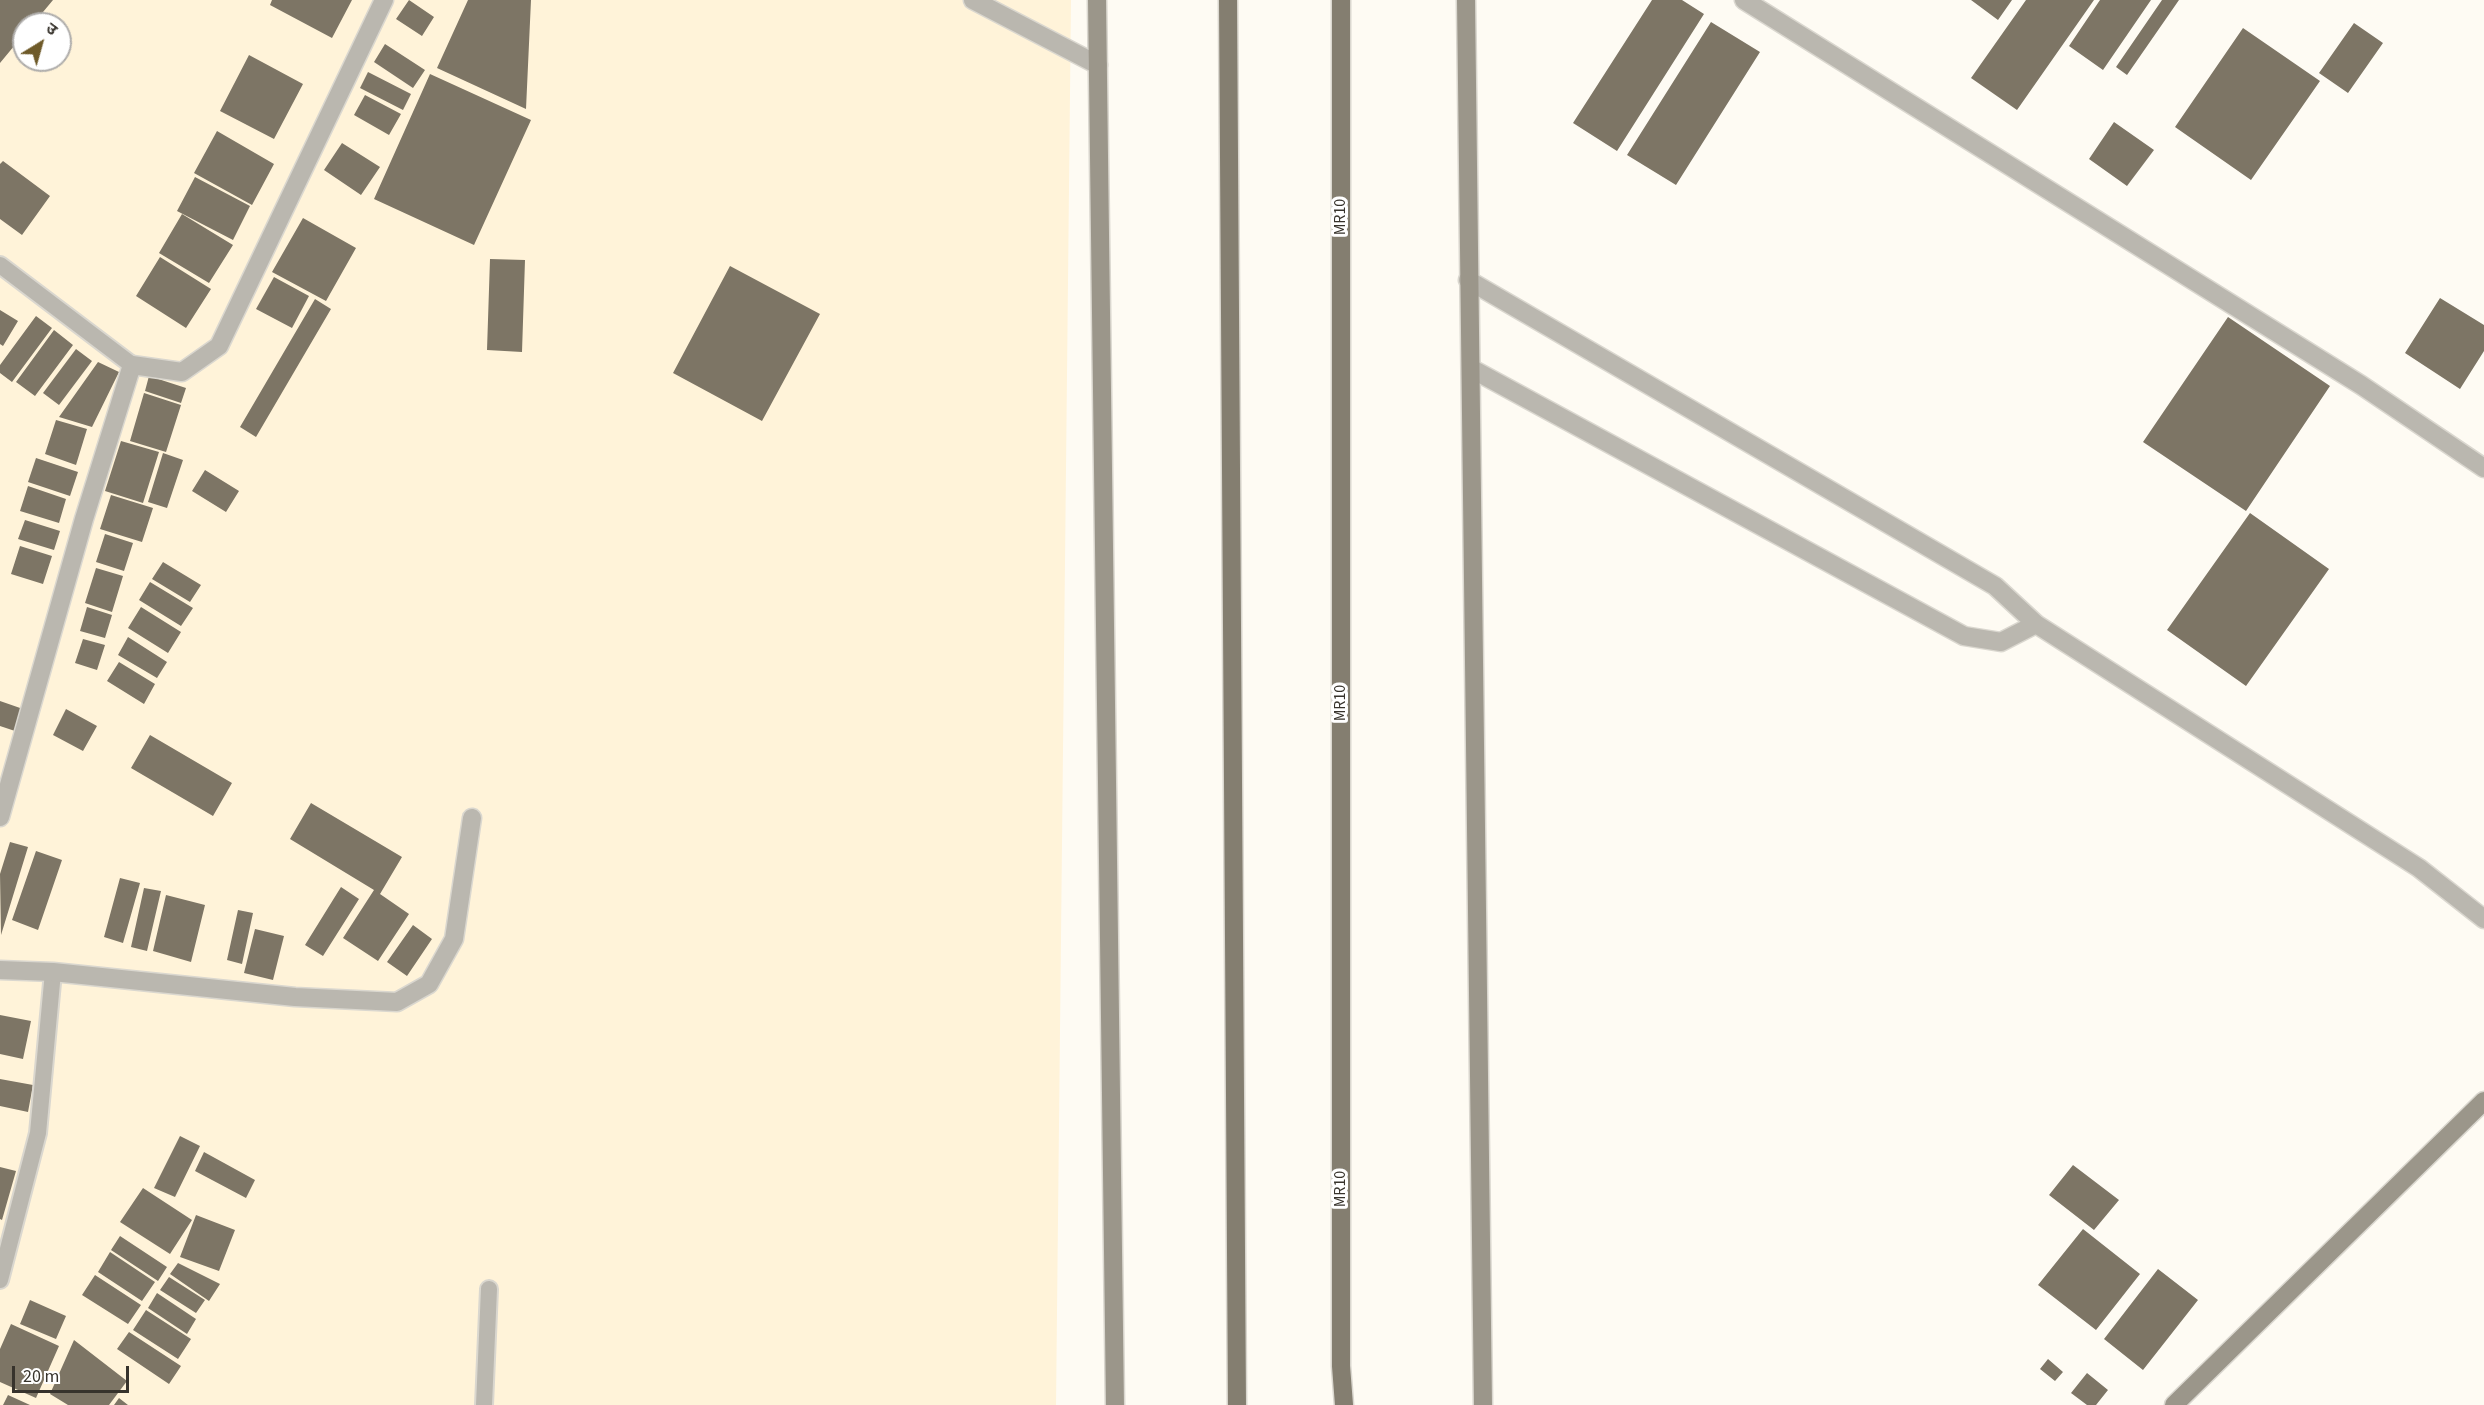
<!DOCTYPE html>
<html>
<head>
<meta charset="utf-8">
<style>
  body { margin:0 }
  #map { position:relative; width:2484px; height:1405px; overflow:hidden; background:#fefbf3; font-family:"Source Sans 3","Noto Sans Devanagari",sans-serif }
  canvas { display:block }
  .north { position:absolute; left:12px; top:12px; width:60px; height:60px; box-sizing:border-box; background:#fff; border:2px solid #afadab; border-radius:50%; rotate:37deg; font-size:16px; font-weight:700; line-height:24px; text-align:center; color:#37332c }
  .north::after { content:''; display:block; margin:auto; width:21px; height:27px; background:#6e5a29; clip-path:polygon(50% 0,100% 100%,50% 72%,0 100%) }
  .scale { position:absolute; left:12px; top:1366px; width:117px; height:27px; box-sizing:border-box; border:3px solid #37332c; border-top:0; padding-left:8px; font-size:18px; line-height:21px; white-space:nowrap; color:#37332c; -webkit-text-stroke:4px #fff; paint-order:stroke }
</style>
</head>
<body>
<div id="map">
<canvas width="2484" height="1405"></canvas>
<div class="north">उ</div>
<div class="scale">20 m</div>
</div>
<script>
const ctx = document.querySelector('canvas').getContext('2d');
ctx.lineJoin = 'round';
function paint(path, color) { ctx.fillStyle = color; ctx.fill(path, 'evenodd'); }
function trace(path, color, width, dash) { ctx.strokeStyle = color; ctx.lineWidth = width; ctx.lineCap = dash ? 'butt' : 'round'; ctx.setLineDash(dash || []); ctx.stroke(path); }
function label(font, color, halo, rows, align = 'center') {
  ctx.font = font + ' "Source Sans 3",sans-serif'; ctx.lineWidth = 6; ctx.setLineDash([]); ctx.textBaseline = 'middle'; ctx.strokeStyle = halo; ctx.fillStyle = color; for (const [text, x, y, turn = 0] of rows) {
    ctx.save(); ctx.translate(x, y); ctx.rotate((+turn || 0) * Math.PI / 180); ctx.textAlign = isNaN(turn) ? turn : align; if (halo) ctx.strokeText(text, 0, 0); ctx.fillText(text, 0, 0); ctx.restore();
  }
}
paint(new Path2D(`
  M 0,0 L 1071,0 L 1056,1405 L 0,1405 ZM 24,24 L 60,24 L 60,60 L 24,60 Z`), '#fff3d9');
paint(new Path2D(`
  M 0,0 L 53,0 L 33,24 L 24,24 L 24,34 L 0,63 Z
  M 272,0 L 352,0 L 332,38 L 270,5 Z
  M 409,0 L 434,17 L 422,36 L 396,19 Z
  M 468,0 L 531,0 L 526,109 L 437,68 Z
  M 1652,0 L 1682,0 L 1704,14 L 1617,151 L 1573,123 Z
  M 1971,0 L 2012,0 L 1998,20 Z
  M 2026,0 L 2094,0 L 2017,110 L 1971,78 Z
  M 2100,0 L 2151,0 L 2103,70 L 2069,46 Z
  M 2162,0 L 2179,0 L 2127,75 L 2116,67 Z
  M 1711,22 L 1760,52 L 1676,185 L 1627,155 Z
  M 2354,23 L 2383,43 L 2348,93 L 2319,73 Z
  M 2243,28 L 2320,81 L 2251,180 L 2175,127 Z
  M 385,44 L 425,70 L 413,88 L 374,62 Z
  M 249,55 L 303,84 L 274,139 L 220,111 Z
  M 368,72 L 411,94 L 403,110 L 360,88 Z
  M 430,74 L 531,120 L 474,245 L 374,199 Z
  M 365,95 L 401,114 L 389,135 L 354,115 Z
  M 2114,122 L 2154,150 L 2127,186 L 2089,159 Z
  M 217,131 L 274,164 L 252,205 L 194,173 Z
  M 342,143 L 380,167 L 361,195 L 324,170 Z
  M 3,161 L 50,196 L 22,235 L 0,219 L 0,164 Z
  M 195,177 L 250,206 L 233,240 L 177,211 Z
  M 182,214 L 233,245 L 209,283 L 159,253 Z
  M 303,218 L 356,248 L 326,301 L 272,272 Z
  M 160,257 L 211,289 L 186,328 L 136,296 Z
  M 490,259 L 525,260 L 522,352 L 487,350 Z
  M 730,266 L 820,314 L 762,421 L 673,373 Z
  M 274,277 L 309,296 L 292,328 L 256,309 Z
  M 2440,298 L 2484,325 L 2484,351 L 2460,389 L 2405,353 Z
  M 315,299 L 331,309 L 256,437 L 240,427 Z
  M 0,310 L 18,321 L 3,346 L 0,344 Z
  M 36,316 L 52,328 L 12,382 L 0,373 L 0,365 Z
  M 2228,317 L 2330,386 L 2246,511 L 2143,442 Z
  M 54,330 L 73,345 L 35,396 L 16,382 Z
  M 76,349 L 92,361 L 59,405 L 43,393 Z
  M 98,362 L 119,372 L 92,427 L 59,417 Z
  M 149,376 L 186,388 L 181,403 L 145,391 Z
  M 144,393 L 181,405 L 166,452 L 130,441 Z
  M 56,420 L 87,429 L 76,465 L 45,454 Z
  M 121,441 L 159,452 L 143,503 L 105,491 Z
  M 163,453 L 183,460 L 167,508 L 148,502 Z
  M 36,458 L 78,472 L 70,496 L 28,482 Z
  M 205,470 L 239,491 L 226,512 L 192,491 Z
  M 28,486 L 66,499 L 59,523 L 20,511 Z
  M 111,495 L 153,508 L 142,542 L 100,529 Z
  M 2250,513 L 2329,569 L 2246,686 L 2167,630 Z
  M 25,520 L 60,531 L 54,550 L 18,539 Z
  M 105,534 L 133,543 L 124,571 L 96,562 Z
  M 20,546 L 52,556 L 43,584 L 11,574 Z
  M 163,562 L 201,585 L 190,602 L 152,579 Z
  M 96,568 L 123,576 L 112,612 L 85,603 Z
  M 150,582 L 193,608 L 181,626 L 139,600 Z
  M 87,607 L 112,615 L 105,638 L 80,631 Z
  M 141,607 L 181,632 L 168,653 L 128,628 Z
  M 128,637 L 167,662 L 157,678 L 118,655 Z
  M 83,639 L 105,645 L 97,670 L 75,663 Z
  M 119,662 L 155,684 L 144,704 L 107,681 Z
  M 0,701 L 23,709 L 15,731 L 0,726 Z
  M 66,709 L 97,726 L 83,751 L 53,735 Z
  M 150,735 L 232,783 L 213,816 L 131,768 Z
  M 311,803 L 402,857 L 380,894 L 409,914 L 378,961 L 343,938 L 374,890 L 290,839 Z
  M 10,842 L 28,847 L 1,935 L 0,874 Z
  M 36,851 L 62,860 L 38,930 L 12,920 Z
  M 120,878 L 140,883 L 123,943 L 104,937 Z
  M 341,887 L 359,899 L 323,956 L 305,945 Z
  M 144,888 L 161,891 L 147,951 L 131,947 Z
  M 166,895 L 205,905 L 191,962 L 153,951 Z
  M 238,910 L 253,913 L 242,964 L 227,960 Z
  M 413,925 L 432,939 L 407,976 L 387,962 Z
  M 255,929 L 284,936 L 273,980 L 244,973 Z
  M 0,1015 L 31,1021 L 23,1059 L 0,1054 Z
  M 0,1079 L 33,1085 L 28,1112 L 0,1106 Z
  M 180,1136 L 200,1146 L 175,1197 L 154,1188 Z
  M 204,1152 L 255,1180 L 246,1198 L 195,1171 Z
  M 2073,1165 L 2119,1200 L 2094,1230 L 2049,1195 Z
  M 0,1167 L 16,1171 L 2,1220 L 0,1219 Z
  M 143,1188 L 192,1220 L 170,1254 L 120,1222 Z
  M 196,1215 L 235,1230 L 219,1271 L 180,1257 Z
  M 2083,1229 L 2140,1274 L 2096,1330 L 2038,1285 Z
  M 120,1236 L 167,1267 L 158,1281 L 111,1250 Z
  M 110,1252 L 155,1282 L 142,1301 L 98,1272 Z
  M 178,1263 L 220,1284 L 209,1301 L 170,1274 Z
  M 2158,1269 L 2198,1300 L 2143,1370 L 2104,1339 Z
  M 95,1275 L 141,1305 L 128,1324 L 82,1295 Z
  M 169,1277 L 205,1300 L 196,1313 L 160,1290 Z
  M 157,1293 L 196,1319 L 187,1334 L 148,1308 Z
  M 30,1300 L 66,1316 L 56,1339 L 20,1324 Z
  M 146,1310 L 191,1339 L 178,1359 L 133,1330 Z
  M 11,1324 L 59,1346 L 36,1398 L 0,1382 L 0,1349 Z
  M 129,1332 L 181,1366 L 169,1384 L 117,1349 Z
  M 74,1340 L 127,1381 L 109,1405 L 68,1405 L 50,1394 Z
  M 2048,1359 L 2063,1372 L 2055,1381 L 2040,1369 Z
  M 2087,1373 L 2108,1390 L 2096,1405 L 2087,1405 L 2071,1393 Z
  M 8,1395 L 30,1405 L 3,1405 Z
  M 119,1398 L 128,1405 L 114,1405 Z`), '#7d7565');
const lane = new Path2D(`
  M 0,265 L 132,365
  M 0,1280 L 38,1133 L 53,972
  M 484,1405 L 489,1289`);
const street = new Path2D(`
  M 973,0 L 1098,65
  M 1744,0 L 2361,385 L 2484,468
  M 1468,280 L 1995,586 L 2036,624 L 2419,868 L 2484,919
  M 1472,369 L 1964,636 L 2001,642 L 2036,624
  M 0,817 L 84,519 L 132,365 L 182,372 L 219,346 L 384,0
  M 0,970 L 53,972 L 295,997 L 397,1002 L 429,984 L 454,939 L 472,818`);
const secondary = new Path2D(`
  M 1097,0 L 1115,1405
  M 1466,0 L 1483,1405
  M 2174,1405 L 2484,1101`);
const primary = new Path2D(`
  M 1228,0 L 1237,1405
  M 1341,0 L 1341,1366 L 1344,1405`);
trace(lane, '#dad7cf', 20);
trace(street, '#dad7cf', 21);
trace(secondary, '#dad7cf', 21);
trace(primary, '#dad7cf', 21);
trace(lane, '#bab7af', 16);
trace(street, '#bab7af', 18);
trace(secondary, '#9b968a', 18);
trace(primary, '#847e70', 18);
label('16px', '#37332c', '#fff', [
  ["MR10",1341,217,-90],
  ["MR10",1341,703,-90],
  ["MR10",1341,1189,-90]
]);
</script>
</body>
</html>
